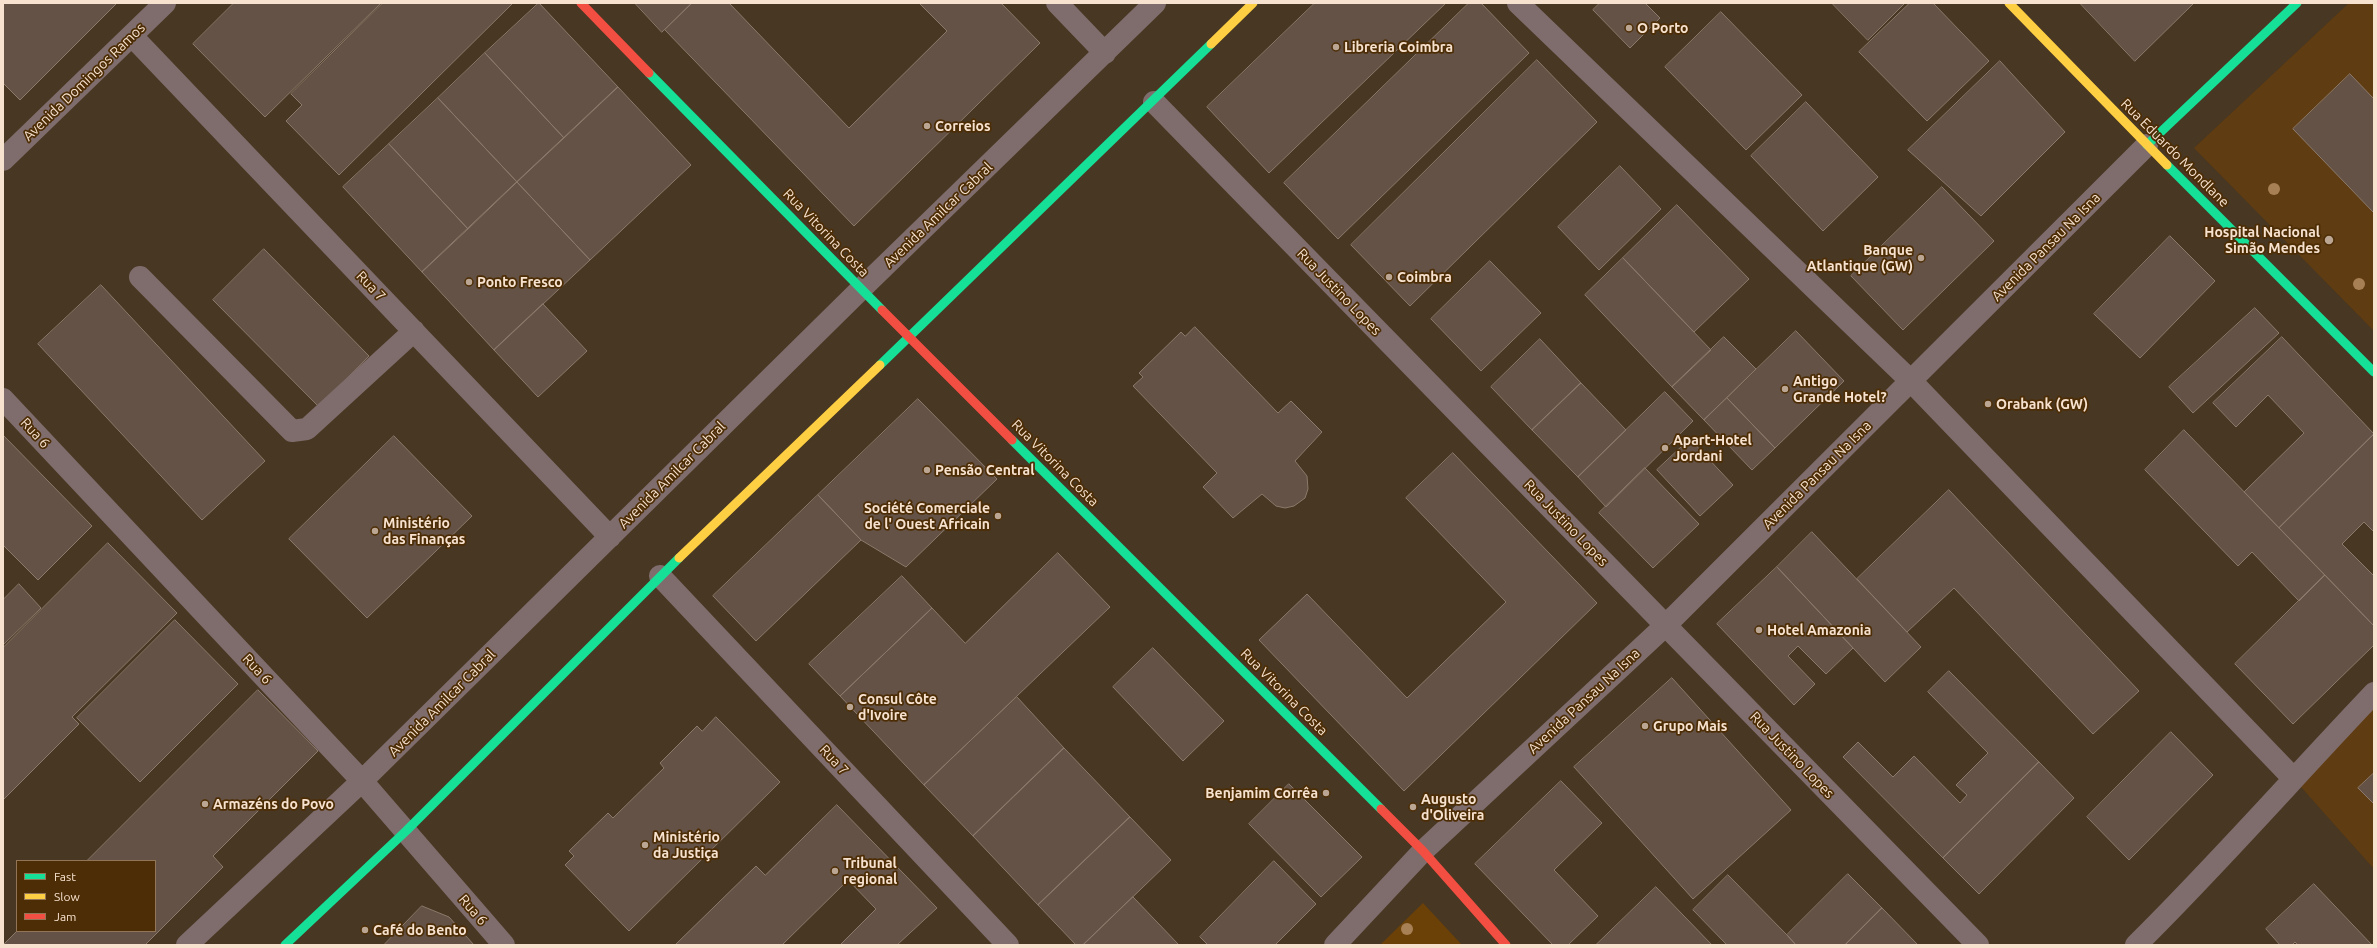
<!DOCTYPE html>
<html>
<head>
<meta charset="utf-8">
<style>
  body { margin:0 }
  #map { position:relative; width:2377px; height:948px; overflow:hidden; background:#483722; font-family:Ubuntu,sans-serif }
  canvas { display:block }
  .frame { position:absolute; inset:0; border:4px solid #f7e2cf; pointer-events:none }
  .legend { position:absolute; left:16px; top:860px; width:140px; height:72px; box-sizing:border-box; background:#4d2d05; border:1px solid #917556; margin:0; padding:5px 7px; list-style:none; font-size:12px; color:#f7e2cf }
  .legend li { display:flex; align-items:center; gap:8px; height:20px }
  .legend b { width:20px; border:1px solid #917556 }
</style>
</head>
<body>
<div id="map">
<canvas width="2377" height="948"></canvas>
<div class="frame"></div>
<ul class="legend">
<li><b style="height:5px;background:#16e098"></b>Fast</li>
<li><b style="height:5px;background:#ffcf43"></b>Slow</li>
<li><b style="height:5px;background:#f24e42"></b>Jam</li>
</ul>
</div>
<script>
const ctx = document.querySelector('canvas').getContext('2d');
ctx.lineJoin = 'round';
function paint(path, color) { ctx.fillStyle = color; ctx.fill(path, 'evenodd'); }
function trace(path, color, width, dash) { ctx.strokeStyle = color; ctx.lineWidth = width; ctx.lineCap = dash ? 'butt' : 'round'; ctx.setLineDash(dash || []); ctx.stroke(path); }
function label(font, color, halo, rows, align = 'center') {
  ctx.font = font + ' Ubuntu,sans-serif'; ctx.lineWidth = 3.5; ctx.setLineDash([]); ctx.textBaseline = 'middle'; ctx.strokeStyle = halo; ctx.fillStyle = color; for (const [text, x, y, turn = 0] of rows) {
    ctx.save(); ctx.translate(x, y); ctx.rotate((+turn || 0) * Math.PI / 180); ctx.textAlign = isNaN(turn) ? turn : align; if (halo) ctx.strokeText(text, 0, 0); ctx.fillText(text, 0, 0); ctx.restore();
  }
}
paint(new Path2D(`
  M 2349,3 L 2374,3 L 2374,331 L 2194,148 Z
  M 2374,693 L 2374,869 L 2293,778 Z`), '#5f3c11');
paint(new Path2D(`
  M 1423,903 L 1462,945 L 1380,945 Z`), '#6b4108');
const building = new Path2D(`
  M 3,3 L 117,3 L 20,100 L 3,83 Z
  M 234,3 L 381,3 L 265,117 L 193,44 Z
  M 383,3 L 513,3 L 339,175 L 286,121 L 302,105 L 291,94 Z
  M 539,3 L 618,87 L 564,138 L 485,53 Z
  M 635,3 L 692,3 L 662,32 Z
  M 692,3 L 729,3 L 849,128 L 947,31 L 919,3 L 1001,3 L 1040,43 L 854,226 L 665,30 Z
  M 1315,3 L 1446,3 L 1269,173 L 1207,107 Z
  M 1469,3 L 1481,3 L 1529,53 L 1338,239 L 1284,183 Z
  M 1600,3 L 1645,3 L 1660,18 L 1630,48 L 1593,10 Z
  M 1832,3 L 1905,3 L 1868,40 Z
  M 1910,3 L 1933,3 L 1989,61 L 1927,121 L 1859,52 Z
  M 2080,3 L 2194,3 L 2135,61 Z
  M 1721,12 L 1802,95 L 1746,150 L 1665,67 Z
  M 485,53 L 564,138 L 517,182 L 438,98 Z
  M 1537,60 L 1597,122 L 1410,306 L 1351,245 Z
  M 2000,61 L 2065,132 L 1981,216 L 1908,150 Z
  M 2350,74 L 2374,99 L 2374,213 L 2293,129 Z
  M 618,87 L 691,165 L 590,260 L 517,182 Z
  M 438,98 L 517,182 L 468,229 L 389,144 Z
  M 1806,102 L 1878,177 L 1823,231 L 1751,156 Z
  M 389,144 L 468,229 L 422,272 L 343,187 Z
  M 1620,166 L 1661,209 L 1599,270 L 1558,227 Z
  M 517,182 L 590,260 L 494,350 L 422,272 Z
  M 1942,187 L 1994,241 L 1903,330 L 1851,276 Z
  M 1677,205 L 1749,279 L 1694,332 L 1623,258 Z
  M 2170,236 L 2215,281 L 2140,358 L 2094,314 Z
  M 264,249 L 369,356 L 319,407 L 213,300 Z
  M 1623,258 L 1711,350 L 1672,387 L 1585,295 Z
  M 1490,261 L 1541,313 L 1481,371 L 1431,319 Z
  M 101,285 L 265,461 L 202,520 L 38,344 Z
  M 543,304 L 587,351 L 538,397 L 494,350 Z
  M 2255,308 L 2279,333 L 2193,413 L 2169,387 Z
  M 1195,327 L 1278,413 L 1291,401 L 1322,432 L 1295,461 L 1307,476 L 1308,489 L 1305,498 L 1294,506 L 1285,508 L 1276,506 L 1262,494 L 1233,518 L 1203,487 L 1217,473 L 1133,386 L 1143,377 L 1139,373 L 1181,332 L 1185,336 Z
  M 1796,331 L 1844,381 L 1775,448 L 1727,398 Z
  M 1724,337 L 1756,369 L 1704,420 L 1672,387 Z
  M 2282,337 L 2374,434 L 2279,528 L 2244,492 L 2304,433 L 2268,395 L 2236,427 L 2213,403 Z
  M 1540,339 L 1581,383 L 1532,430 L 1491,387 Z
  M 1581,383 L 1626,430 L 1578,477 L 1532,430 Z
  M 1665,392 L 1693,421 L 1606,507 L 1578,477 Z
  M 1727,398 L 1775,448 L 1752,470 L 1704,420 Z
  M 918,399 L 997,479 L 906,567 L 861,540 L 818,495 Z
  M 2184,430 L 2325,575 L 2299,601 L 2252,552 L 2238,566 L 2145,470 Z
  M 2374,434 L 2374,532 L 2364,522 L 2342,544 L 2374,576 L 2374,626 L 2279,528 Z
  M 3,435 L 92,526 L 38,580 L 3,545 Z
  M 394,436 L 472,516 L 367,618 L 289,539 Z
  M 1690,439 L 1733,485 L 1700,516 L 1657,470 Z
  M 1453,453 L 1597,603 L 1404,791 L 1259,640 L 1307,594 L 1407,698 L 1506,602 L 1406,498 Z
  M 1645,468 L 1699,524 L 1653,568 L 1599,513 Z
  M 1949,490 L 2139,691 L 2093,734 L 1954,588 L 1907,632 L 1857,579 Z
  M 818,495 L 861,540 L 756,641 L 713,596 Z
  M 1812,532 L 1921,647 L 1885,682 L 1777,567 Z
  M 108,543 L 177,613 L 72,717 L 79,724 L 3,800 L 3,648 Z
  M 1058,553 L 1110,607 L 924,785 L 840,696 L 932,608 L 965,643 Z
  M 1777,567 L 1853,648 L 1826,674 L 1798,646 L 1788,656 L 1815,684 L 1794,705 L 1717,624 Z
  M 2325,575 L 2374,626 L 2374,645 L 2293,724 L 2235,664 Z
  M 902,576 L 932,608 L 840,696 L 809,664 Z
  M 19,584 L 41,608 L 3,645 L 3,600 Z
  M 175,620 L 238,684 L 140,782 L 77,718 Z
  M 1153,648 L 1224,721 L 1183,761 L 1113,687 Z
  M 1949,671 L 2039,762 L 1943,858 L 1843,757 L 1858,742 L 1893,777 L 1914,756 L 1960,803 L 1967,795 L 1956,785 L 1988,753 L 1928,692 Z
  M 1672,678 L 1791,810 L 1693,899 L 1574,767 Z
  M 258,690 L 318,751 L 213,856 L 223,867 L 145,945 L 3,945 L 17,931 L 155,931 L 155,861 L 87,861 Z
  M 1017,697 L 1064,748 L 973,836 L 924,785 Z
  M 716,717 L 780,782 L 629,931 L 565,865 L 574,856 L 569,851 L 608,813 L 613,818 L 664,768 L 660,763 L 697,726 L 702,731 Z
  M 2171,732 L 2213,775 L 2129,860 L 2087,817 Z
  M 1064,748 L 1130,817 L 1038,905 L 973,836 Z
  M 2039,762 L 2074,798 L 1979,894 L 1943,858 Z
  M 2374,773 L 2374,804 L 2358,788 Z
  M 1561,781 L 1602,823 L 1554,870 L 1598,916 L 1568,945 L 1553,945 L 1475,864 Z
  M 1289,784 L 1362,857 L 1321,897 L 1249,824 Z
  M 837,805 L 937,908 L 897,945 L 840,945 L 876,909 L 848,880 L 782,945 L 675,945 L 756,866 L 765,875 Z
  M 1130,817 L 1171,860 L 1083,945 L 1076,945 L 1038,905 Z
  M 1274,861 L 1316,904 L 1275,945 L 1208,945 L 1200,937 Z
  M 1848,874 L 1882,908 L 1845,945 L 1796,945 L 1787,935 Z
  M 1728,875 L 1787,935 L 1796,945 L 1727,945 L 1693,910 Z
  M 2314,884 L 2372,945 L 2298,945 L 2295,942 L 2292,945 L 2280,945 L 2266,929 Z
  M 1656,887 L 1712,945 L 1596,945 Z
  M 1133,897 L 1179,945 L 1083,945 Z
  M 422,906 L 449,917 L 474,945 L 384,945 Z
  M 1882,908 L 1918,945 L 1845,945 Z`);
paint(building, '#635245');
trace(building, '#8b796b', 1);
trace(new Path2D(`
  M 1057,3 L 1105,53
  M 1518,3 L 1912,382 L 2293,778
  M 132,36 L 610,537
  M 1154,102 L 1978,945
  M 3,160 L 165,3
  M 140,277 L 292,431 L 307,429 L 414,331
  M 3,399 L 362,781 L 504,945
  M 660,576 L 1008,945
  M 187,945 L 362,781 L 861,289 L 1155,3
  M 1335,945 L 1423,851 L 1666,625 L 2147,145
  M 2136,945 C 2218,864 2294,777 2374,693`), '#7f6d6d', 22);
trace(new Path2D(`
  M 649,73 L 882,310
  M 2147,145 L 2297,3
  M 2167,165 L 2374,372
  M 880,365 L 1211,44
  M 1012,440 L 1381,809
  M 285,945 L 406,831 L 679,558`), '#16e098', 9);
trace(new Path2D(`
  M 2009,3 L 2167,165
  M 1211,44 L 1253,3
  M 679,558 L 880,365`), '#ffcf43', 9);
trace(new Path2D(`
  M 581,3 L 649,73
  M 882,310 L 1012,440
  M 1381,809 L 1423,851 L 1506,945`), '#f24e42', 9);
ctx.fillStyle = '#a88056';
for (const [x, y] of [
  [2274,189],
  [2359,284],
  [1407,929]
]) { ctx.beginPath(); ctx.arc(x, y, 6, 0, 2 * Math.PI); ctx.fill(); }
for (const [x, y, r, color] of [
  [1629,28,4,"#baa692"],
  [1336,47,4,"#baa692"],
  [927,126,4,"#baa692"],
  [2329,240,5,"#baa692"],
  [1921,258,4,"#baa692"],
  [1389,277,4,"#baa692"],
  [469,282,4,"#baa692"],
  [1785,389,4,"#baa692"],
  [1988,404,4,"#baa692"],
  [1665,448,4,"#baa692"],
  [927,470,4,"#baa692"],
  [998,516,4,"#baa692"],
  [375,531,4,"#baa692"],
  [1759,630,4,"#baa692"],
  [850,707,4,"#baa692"],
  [1645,726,4,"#baa692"],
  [1326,793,4,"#baa692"],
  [205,804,4,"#baa692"],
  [1413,807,4,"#baa692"],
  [645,845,4,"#baa692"],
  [835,871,4,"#baa692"],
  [365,930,4,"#baa692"]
]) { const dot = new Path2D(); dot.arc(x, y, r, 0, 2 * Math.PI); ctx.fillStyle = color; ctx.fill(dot); trace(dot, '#4d2d05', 1.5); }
label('bold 14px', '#f7e2cf', '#4d2d05', [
  ["O Porto",1637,28],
  ["Libreria Coimbra",1344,47],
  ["Correios",935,126],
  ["Hospital Nacional",2320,232,"right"],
  ["Simão Mendes",2320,248,"right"],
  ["Banque",1913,250,"right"],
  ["Atlantique (GW)",1913,266,"right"],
  ["Coimbra",1397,277],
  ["Ponto Fresco",477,282],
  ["Antigo",1793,381],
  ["Grande Hotel?",1793,397],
  ["Orabank (GW)",1996,404],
  ["Apart-Hotel",1673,440],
  ["Jordani",1673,456],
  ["Pensão Central",935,470],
  ["Société Comerciale",990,508,"right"],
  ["de l' Ouest Africain",990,524,"right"],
  ["Ministério",383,523],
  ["das Finanças",383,539],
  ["Hotel Amazonia",1767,630],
  ["Consul Côte",858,699],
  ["d'Ivoire",858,715],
  ["Grupo Mais",1653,726],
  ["Benjamim Corrêa",1318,793,"right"],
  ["Augusto",1421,799],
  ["d'Oliveira",1421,815],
  ["Armazéns do Povo",213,804],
  ["Ministério",653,837],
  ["da Justiça",653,853],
  ["Tribunal",843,863],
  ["regional",843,879],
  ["Café do Bento",373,930]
], 'left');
label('14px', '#f7e2cf', '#4d2d05', [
  ["Avenida Domingos Ramos",84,82,-44],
  ["Rua Eduardo Mondlane",2175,153,45],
  ["Avenida Amilcar Cabral",938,215,-44],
  ["Rua Vitorina Costa",826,233,46],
  ["Avenida Pansau Na Isna",2046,247,-45],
  ["Rua 7",371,286,46],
  ["Rua Justino Lopes",1339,292,46],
  ["Rua 6",35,433,47],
  ["Rua Vitorina Costa",1055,463,45],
  ["Avenida Amilcar Cabral",672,475,-45],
  ["Avenida Pansau Na Isna",1817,475,-45],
  ["Rua Justino Lopes",1566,523,46],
  ["Rua 6",257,669,47],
  ["Rua Vitorina Costa",1284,692,45],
  ["Avenida Pansau Na Isna",1584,701,-43],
  ["Avenida Amilcar Cabral",442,703,-45],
  ["Rua Justino Lopes",1792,755,46],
  ["Rua 7",834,760,47],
  ["Rua 6",473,910,49]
]);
</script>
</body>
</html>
